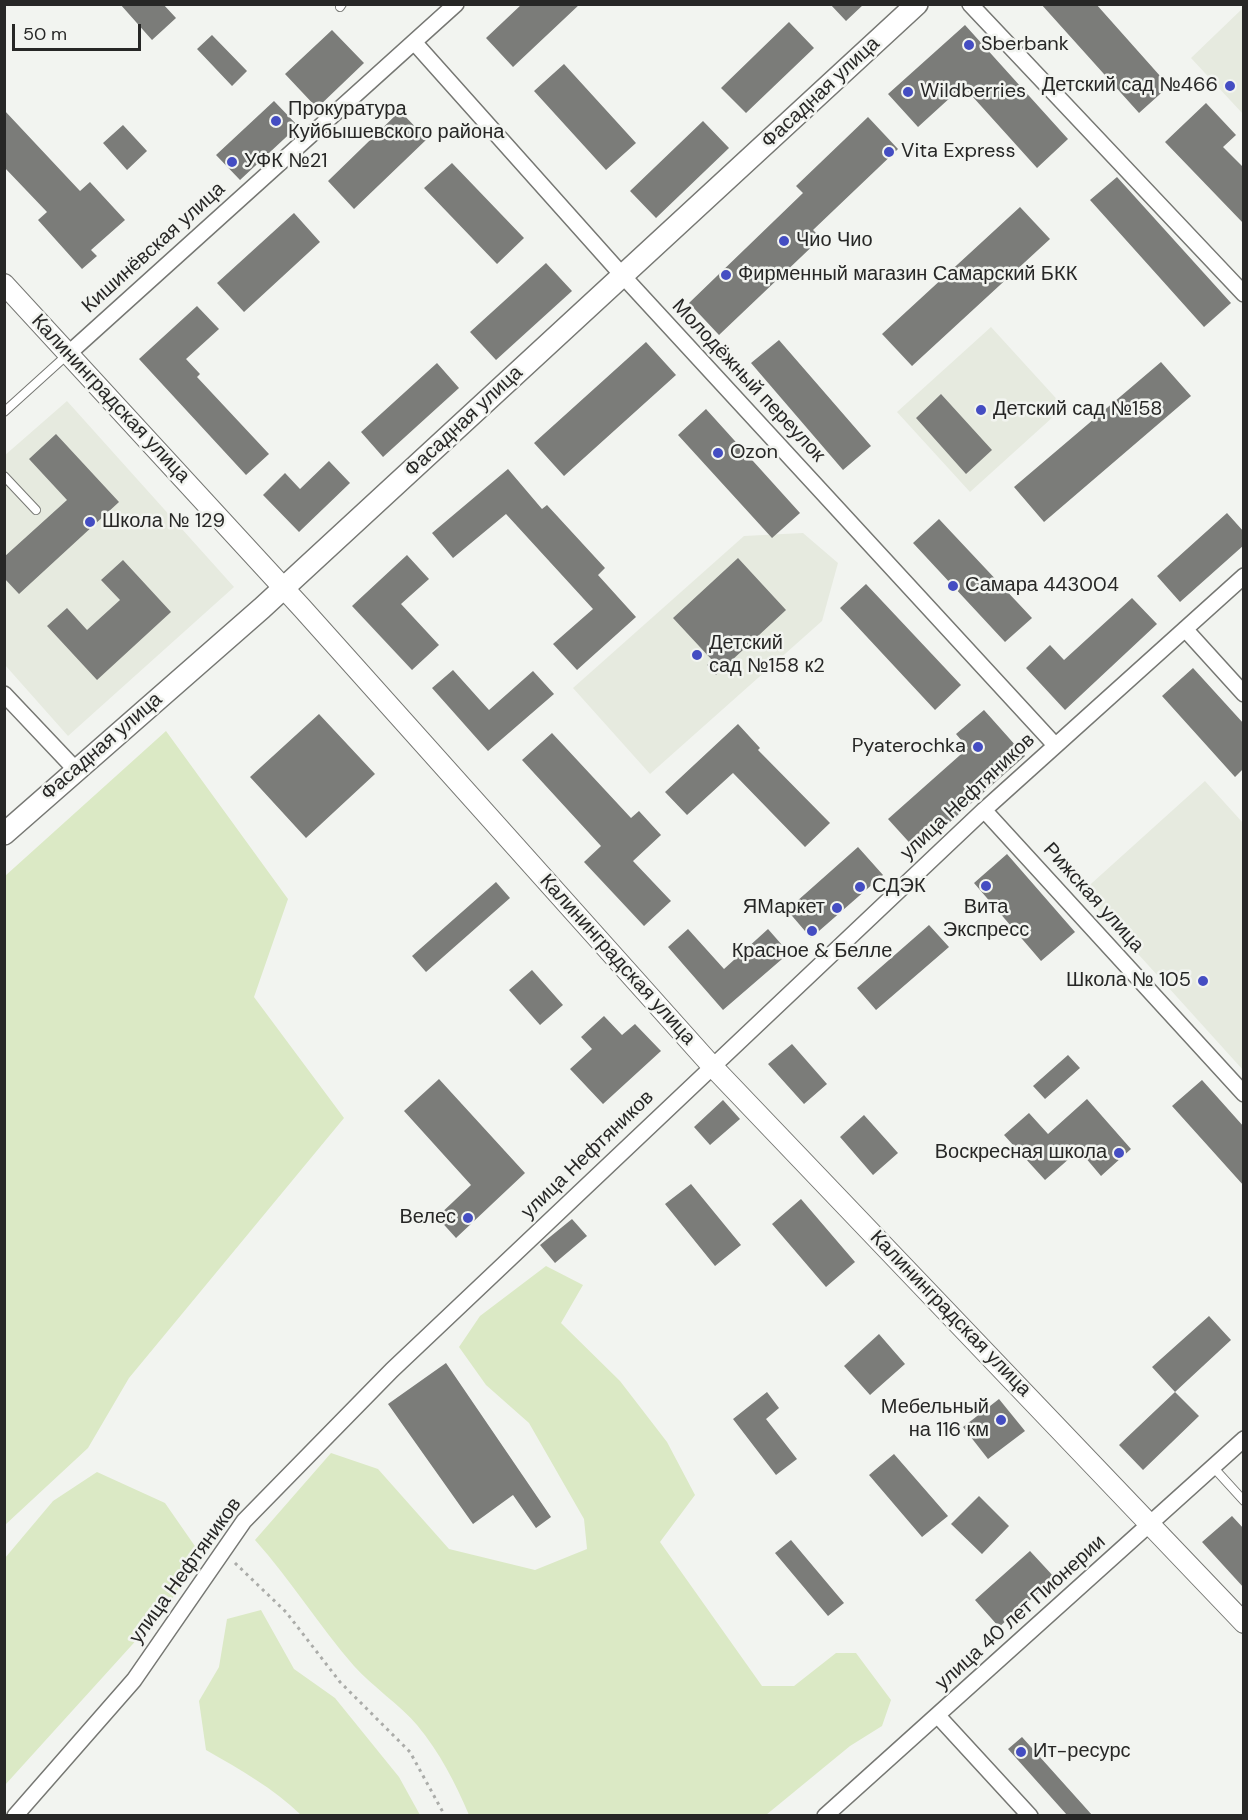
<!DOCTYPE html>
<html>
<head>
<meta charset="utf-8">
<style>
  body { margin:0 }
  #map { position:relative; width:1248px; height:1820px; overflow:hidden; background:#f2f4f0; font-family:"DM Sans",sans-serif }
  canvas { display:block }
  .frame { position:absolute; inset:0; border:6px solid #272726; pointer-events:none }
  .scale { position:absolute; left:12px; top:24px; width:129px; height:27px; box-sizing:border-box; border:3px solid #272726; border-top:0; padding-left:8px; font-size:18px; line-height:21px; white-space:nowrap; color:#272726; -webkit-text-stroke:4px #f2f4f0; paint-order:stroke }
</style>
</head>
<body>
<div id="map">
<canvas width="1248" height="1820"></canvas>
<div class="frame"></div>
<div class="scale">50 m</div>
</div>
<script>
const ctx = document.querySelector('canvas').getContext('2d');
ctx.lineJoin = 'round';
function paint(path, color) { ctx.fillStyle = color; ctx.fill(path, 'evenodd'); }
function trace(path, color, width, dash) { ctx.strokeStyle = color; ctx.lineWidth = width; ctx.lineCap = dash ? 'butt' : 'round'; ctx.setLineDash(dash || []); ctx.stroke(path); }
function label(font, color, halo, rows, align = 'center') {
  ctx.font = font + ' "DM Sans",sans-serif'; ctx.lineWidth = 5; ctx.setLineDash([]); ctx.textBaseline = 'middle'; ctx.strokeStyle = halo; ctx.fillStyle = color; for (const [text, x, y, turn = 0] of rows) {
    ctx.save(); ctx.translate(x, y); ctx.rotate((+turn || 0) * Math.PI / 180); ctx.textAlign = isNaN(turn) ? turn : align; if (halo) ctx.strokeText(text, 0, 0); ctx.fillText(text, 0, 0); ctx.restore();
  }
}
paint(new Path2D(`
  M 1243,8 L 1243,114 L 1191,58 Z
  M 991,327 L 1064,407 L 970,492 L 897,412 Z
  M 67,401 L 234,587 L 68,736 L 5,665 L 4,456 Z
  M 803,533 L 838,563 L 822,621 L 650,774 L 573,688 L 744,536 Z
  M 1205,781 L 1243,823 L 1243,1070 L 1082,892 Z`), '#e6eadf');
paint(new Path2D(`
  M 166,731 L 288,899 L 254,997 L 344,1118 L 129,1378 L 88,1448 L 5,1525 L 5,876 Z
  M 546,1266 L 583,1285 L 561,1323 L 620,1381 L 667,1442 L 695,1495 L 660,1542 L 762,1686 L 794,1686 L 836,1653 L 856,1653 L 891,1700 L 882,1726 L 850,1746 L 766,1815 L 469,1815 C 455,1782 440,1753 417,1725 C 400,1705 373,1687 354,1666 C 319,1626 291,1580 255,1540 L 331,1453 L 378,1469 L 449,1549 L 535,1570 L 587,1549 L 584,1519 L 529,1423 L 486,1385 L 459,1347 L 480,1316 Z
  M 97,1472 L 165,1503 L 199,1552 L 170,1603 L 5,1785 L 5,1558 L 53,1501 Z
  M 261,1610 L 294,1669 L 335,1698 L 399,1777 L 420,1815 L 301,1815 C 273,1788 241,1770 206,1750 L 199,1701 L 219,1667 L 227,1619 Z`), '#dbe9c5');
paint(new Path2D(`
  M 120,4 L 163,4 L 176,18 L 152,40 Z
  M 522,4 L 580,4 L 513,67 L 486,38 Z
  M 830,4 L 864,4 L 846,21 Z
  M 1041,4 L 1096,4 L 1169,86 L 1139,113 Z
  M 789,22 L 814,48 L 746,113 L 721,88 Z
  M 965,25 L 1068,139 L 1037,168 L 963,86 L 918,127 L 888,94 Z
  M 332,30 L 364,63 L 317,108 L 285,74 Z
  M 212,35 L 247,71 L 232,86 L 197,49 Z
  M 564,64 L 636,143 L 606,170 L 534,91 Z
  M 274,101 L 298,126 L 240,180 L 216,155 Z
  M 1206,103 L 1236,135 L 1223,147 L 1244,168 L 1244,224 L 1165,142 Z
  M 4,110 L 80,191 L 90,182 L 125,220 L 91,250 L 97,256 L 82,269 L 38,220 L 47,212 L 4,167 Z
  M 400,111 L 427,139 L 354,209 L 328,181 Z
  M 868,117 L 898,149 L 813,230 L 821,238 L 719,335 L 689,303 L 803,193 L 796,186 Z
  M 703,121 L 729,148 L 656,218 L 630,191 Z
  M 123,125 L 147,151 L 127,170 L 103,143 Z
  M 452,163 L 524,238 L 497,264 L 424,188 Z
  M 1117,177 L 1231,303 L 1204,327 L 1090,200 Z
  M 1020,207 L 1050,239 L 912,366 L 882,334 Z
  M 294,213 L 320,242 L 244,312 L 217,283 Z
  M 546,263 L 572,291 L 496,360 L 470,332 Z
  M 197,306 L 219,329 L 186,359 L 200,374 L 197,377 L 269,454 L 246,475 L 139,359 Z
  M 779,340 L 871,446 L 843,470 L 751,363 Z
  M 646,342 L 676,375 L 564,476 L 534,443 Z
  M 1161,362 L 1191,396 L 1044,522 L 1014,487 Z
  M 437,363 L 459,388 L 383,457 L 361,432 Z
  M 941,394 L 992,450 L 966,474 L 916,418 Z
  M 706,409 L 800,513 L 772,538 L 678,435 Z
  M 56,434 L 119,502 L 19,594 L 4,578 L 4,557 L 67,500 L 29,459 Z
  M 329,461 L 350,483 L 299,532 L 263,495 L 285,473 L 300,489 Z
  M 508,469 L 542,509 L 547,505 L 605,568 L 598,575 L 636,617 L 577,670 L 553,644 L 593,609 L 506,514 L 453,558 L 432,533 Z
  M 1227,513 L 1244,532 L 1244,545 L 1180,602 L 1157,576 Z
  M 939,519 L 1032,618 L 1005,642 L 913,543 Z
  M 407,555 L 429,579 L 401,604 L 439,645 L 412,670 L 352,606 Z
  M 738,558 L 786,610 L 716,675 L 707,665 L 712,660 L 673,618 Z
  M 123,560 L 171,612 L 97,680 L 47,626 L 67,608 L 87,630 L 120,600 L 101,580 Z
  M 866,584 L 961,685 L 935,710 L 840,608 Z
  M 1132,598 L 1157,624 L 1065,710 L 1026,668 L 1050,645 L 1064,660 Z
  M 1193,668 L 1244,724 L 1244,768 L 1235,777 L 1162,696 Z
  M 453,670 L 489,710 L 533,671 L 554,694 L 488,751 L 432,688 Z
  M 984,710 L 1025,756 L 917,851 L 888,819 L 968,748 L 956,734 Z
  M 319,714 L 375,774 L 306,838 L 250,777 Z
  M 738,724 L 760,748 L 758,750 L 830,823 L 805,847 L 733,773 L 687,815 L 665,792 Z
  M 552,733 L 631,818 L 639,811 L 661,835 L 633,861 L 671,901 L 644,926 L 584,862 L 601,846 L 522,760 Z
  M 858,847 L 883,875 L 811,938 L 787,910 Z
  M 1007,854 L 1075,932 L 1041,961 L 974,883 Z
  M 496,882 L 510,898 L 426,972 L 412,956 Z
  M 929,925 L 949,947 L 876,1010 L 857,988 Z
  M 688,929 L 724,969 L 768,929 L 789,953 L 723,1010 L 668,947 Z
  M 532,970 L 563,1005 L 540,1025 L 509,990 Z
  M 604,1016 L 622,1035 L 635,1024 L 661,1051 L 603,1104 L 570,1069 L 592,1049 L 581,1037 Z
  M 792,1044 L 827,1084 L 804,1104 L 768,1064 Z
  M 1068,1055 L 1080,1068 L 1045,1099 L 1033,1086 Z
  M 439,1079 L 525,1173 L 456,1238 L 437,1217 L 471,1185 L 404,1111 Z
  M 1202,1080 L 1244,1127 L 1244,1186 L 1172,1106 Z
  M 1087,1099 L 1131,1149 L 1101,1176 L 1079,1150 L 1045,1180 L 1004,1135 L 1029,1113 L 1048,1134 Z
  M 723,1100 L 740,1119 L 710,1145 L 694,1127 Z
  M 864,1115 L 898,1153 L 873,1175 L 840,1137 Z
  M 691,1184 L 741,1245 L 715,1266 L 665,1204 Z
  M 801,1199 L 855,1262 L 826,1287 L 772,1224 Z
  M 572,1219 L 587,1236 L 555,1263 L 540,1245 Z
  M 1209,1316 L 1231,1340 L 1175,1392 L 1152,1367 Z
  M 879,1334 L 905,1364 L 870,1395 L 844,1366 Z
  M 446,1363 L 551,1517 L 536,1528 L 513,1495 L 473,1524 L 388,1404 Z
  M 767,1392 L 779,1408 L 766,1419 L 797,1459 L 776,1475 L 733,1419 Z
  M 1175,1392 L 1199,1416 L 1143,1470 L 1119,1445 Z
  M 999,1399 L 1025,1431 L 988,1459 L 963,1427 Z
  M 894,1454 L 948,1516 L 922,1537 L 869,1475 Z
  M 979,1496 L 1009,1526 L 982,1554 L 951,1524 Z
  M 1232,1516 L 1244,1529 L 1244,1588 L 1202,1542 Z
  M 791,1540 L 844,1603 L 828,1616 L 775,1553 Z
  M 1030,1551 L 1055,1578 L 999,1627 L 975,1600 Z
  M 1022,1737 L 1092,1815 L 1067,1815 L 1008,1749 Z`), '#7b7c79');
const service = new Path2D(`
  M 340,7 L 342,4
  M 4,412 L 67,355
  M 4,476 L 36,510
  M 1213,1467 L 1244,1501`);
const minor = new Path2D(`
  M 970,4 L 1244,294
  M 414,42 L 623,276 L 1055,745
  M 68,354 L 456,4
  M 1185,629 L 1244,694
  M 4,694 L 76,770
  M 984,810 L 1244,1094
  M 938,1716 L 1030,1816
  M 15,1816 L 134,1680 L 244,1521 L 392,1370 L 984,810 L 1244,576
  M 825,1816 L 1244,1439`);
const tertiary = new Path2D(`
  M 4,284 L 302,608 L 712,1066 L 1244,1623`);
const secondary = new Path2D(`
  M 4,834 L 262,608 L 917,4`);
trace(service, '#767773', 10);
trace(minor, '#767773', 18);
trace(tertiary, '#767773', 22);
trace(secondary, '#767773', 24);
trace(new Path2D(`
  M 235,1563 L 286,1612 L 340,1682 L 410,1752 L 445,1816`), '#abaca9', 3, [3, 4.5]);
trace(service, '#fff', 8);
trace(minor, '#fff', 15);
trace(tertiary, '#fff', 20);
trace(secondary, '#fff', 21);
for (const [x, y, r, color] of [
  [969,45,6,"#444dc2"],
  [1230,86,6,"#444dc2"],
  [908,92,6,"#444dc2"],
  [276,121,6,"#444dc2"],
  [889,152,6,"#444dc2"],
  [232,162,6,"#444dc2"],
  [784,241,6,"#444dc2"],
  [726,275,6,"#444dc2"],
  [981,410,6,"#444dc2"],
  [718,453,6,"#444dc2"],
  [90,522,6,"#444dc2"],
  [953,586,6,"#444dc2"],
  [697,655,6,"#444dc2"],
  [978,747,6,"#444dc2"],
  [986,886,6,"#444dc2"],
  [860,887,6,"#444dc2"],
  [837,908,6,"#444dc2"],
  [812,931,6,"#444dc2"],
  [1203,981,6,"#444dc2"],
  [1119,1153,6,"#444dc2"],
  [468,1218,6,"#444dc2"],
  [1001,1420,6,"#444dc2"],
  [1021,1752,6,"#444dc2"]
]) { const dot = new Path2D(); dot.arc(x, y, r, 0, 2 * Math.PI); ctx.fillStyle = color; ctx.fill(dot); trace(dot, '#f2f4f0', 2); }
label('20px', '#272726', '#f2f4f0', [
  ["Sberbank",981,45],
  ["Детский сад №466",1218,86,"right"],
  ["Wildberries",920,92],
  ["Прокуратура",288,110],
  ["Куйбышевского района",288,133],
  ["Vita Express",901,152],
  ["УФК №21",244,162],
  ["Чио Чио",796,241],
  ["Фирменный магазин Самарский БКК",738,275],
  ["Детский сад №158",993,410],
  ["Ozon",730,453],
  ["Школа № 129",102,522],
  ["Самара 443004",965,586],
  ["Детский",709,644],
  ["сад №158 к2",709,667],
  ["Pyaterochka",966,747,"right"],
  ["СДЭК",872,887],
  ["ЯМаркет",825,908,"right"],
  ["Вита",986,908,"center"],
  ["Экспресс",986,931,"center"],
  ["Красное & Белле",812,952,"center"],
  ["Школа № 105",1191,981,"right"],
  ["Воскресная школа",1107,1153,"right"],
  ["Велес",456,1218,"right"],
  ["Мебельный",989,1408,"right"],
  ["на 116 км",989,1431,"right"],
  ["Ит-ресурс",1033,1752]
], 'left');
label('20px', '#272726', '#f2f4f0', [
  ["Фасадная улица",821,93,-43],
  ["Кишинёвская улица",154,248,-42],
  ["Молодёжный переулок",748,381,47],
  ["Калининградская улица",110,399,47],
  ["Фасадная улица",464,422,-43],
  ["Фасадная улица",102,747,-41],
  ["улица Нефтяников",968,797,-43],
  ["Рижская улица",1093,898,48],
  ["Калининградская улица",617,960,48],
  ["улица Нефтяников",588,1155,-44],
  ["Калининградская улица",950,1314,46],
  ["улица Нефтяников",186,1571,-54],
  ["улица 40 лет Пионерии",1021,1613,-42]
]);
</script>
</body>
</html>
